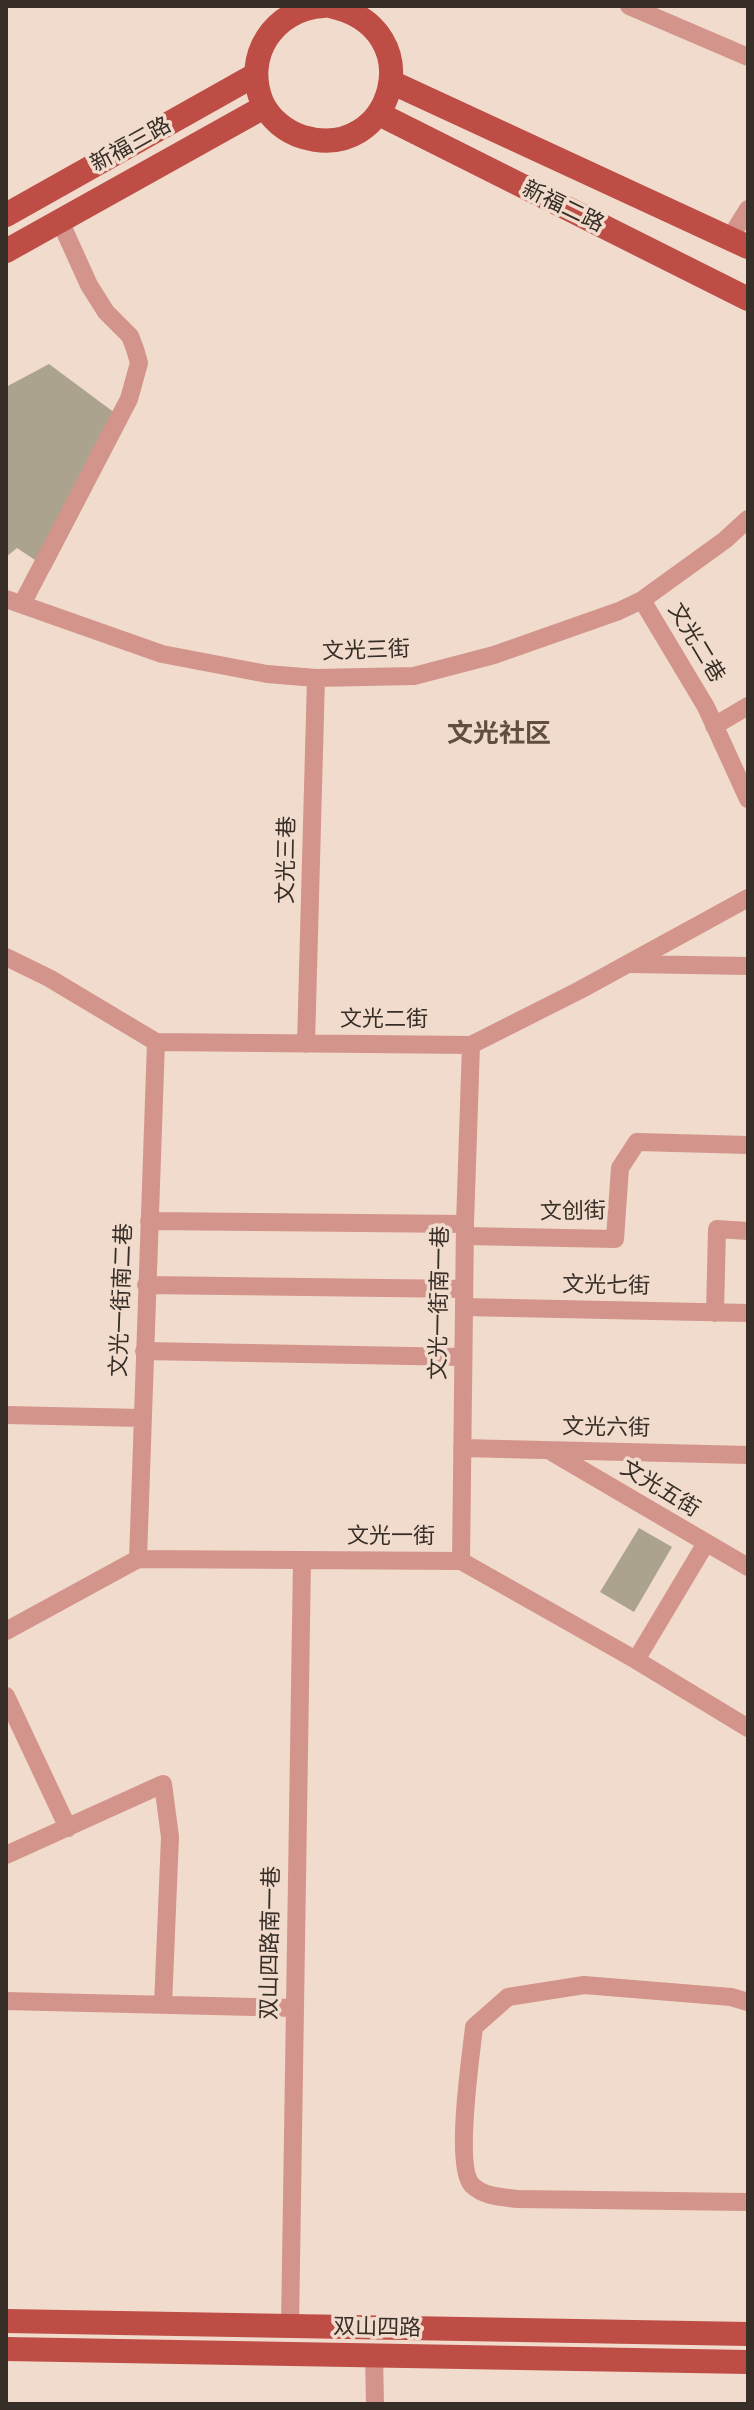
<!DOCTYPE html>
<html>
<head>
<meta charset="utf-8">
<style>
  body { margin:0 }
  #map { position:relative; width:754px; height:2410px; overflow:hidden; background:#f1dbcc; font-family:Lora,serif }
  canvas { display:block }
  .frame { position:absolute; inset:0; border:8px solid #362e27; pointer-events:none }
</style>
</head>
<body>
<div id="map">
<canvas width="754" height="2410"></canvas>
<div class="frame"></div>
</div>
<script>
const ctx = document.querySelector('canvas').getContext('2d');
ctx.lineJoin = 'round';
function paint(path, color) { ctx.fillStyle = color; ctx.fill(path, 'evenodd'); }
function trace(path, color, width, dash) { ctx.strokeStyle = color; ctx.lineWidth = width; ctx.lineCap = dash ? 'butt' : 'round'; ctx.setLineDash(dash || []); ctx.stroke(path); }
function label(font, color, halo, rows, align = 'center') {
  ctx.font = font + ' Lora,"Noto Sans SC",serif'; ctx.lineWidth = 7; ctx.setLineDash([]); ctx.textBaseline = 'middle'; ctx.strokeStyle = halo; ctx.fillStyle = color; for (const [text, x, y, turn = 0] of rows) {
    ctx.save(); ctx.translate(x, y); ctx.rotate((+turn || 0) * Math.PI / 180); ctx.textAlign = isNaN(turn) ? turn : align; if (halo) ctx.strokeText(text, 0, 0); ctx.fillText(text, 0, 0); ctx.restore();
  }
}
paint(new Path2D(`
  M 49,364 L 127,422 L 50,570 L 17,548 L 6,557 L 6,387 Z
  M 639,1528 L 672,1547 L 634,1612 L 600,1592 Z`), '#aba38d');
trace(new Path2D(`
  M 629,6 L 748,57
  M 730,238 L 748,209
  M 6,599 L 162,654 L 267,674 L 316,678 L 414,676 L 494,655 L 619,611 L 642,600 L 725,540 L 748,519
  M 642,600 L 706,707 L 748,799
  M 22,604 L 129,399 L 139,363 L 135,349 L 130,336 L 106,312 L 89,285 L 60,221
  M 714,726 L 748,706
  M 6,957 L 49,978 L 156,1042 L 471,1045 L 580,990 L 748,898
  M 631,964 L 748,966
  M 306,1044 L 316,678
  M 149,1221 L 465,1224
  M 465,1236 L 615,1239 L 620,1168 L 637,1142 L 748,1145
  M 146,1285 L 464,1289
  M 464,1307 L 748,1313
  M 715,1313 L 717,1229 L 748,1231
  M 144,1351 L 463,1357
  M 6,1415 L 142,1418
  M 462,1448 L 748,1455
  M 550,1451 L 748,1567
  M 138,1559 L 156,1042
  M 461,1561 L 465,1224 L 471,1045
  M 6,1631 L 138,1559 L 461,1561 L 636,1660 L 748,1728
  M 636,1660 L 706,1543
  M 6,1696 L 68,1828
  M 6,1855 L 163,1784 L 170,1837 L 163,2005
  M 6,2001 L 294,2008
  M 748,2002 L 731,1997 L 584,1985 L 508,1997 L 474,2027 C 471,2056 454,2166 472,2185 C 484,2197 502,2197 518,2199 L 748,2202
  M 290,2326 L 302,1560
  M 374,2355 L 375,2404`), '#d3948c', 18);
trace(new Path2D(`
  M 323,6 C 274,9 243,56 262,102 C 270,119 286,132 303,137 C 393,164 433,28 330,6
  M 391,82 L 748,247
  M 379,114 L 748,299
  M 6,215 L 255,75
  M 6,251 L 264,107
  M 6,2321 L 748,2334
  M 6,2349 L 748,2362`), '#bd4d45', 24);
label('22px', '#362e27', '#f1dbcc', [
  ["新福三路",131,145,-29],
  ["新福二路",563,207,26],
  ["文光二巷",696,643,59],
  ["文光三街",366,651,-2],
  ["文光三巷",287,860,-89],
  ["文光二街",384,1020],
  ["文创街",573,1212,-1],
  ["文光七街",606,1286,1],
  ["文光一街南二巷",122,1300,-88],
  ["文光一街南一巷",440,1303,-89],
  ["文光六街",606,1428,1],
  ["文光五街",660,1489,31],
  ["文光一街",391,1537],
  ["双山四路南一巷",271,1943,-89],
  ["双山四路",377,2328,1]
]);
label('bold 26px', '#604e40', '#f1dbcc', [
  ["文光社区",499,735]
]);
</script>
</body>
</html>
